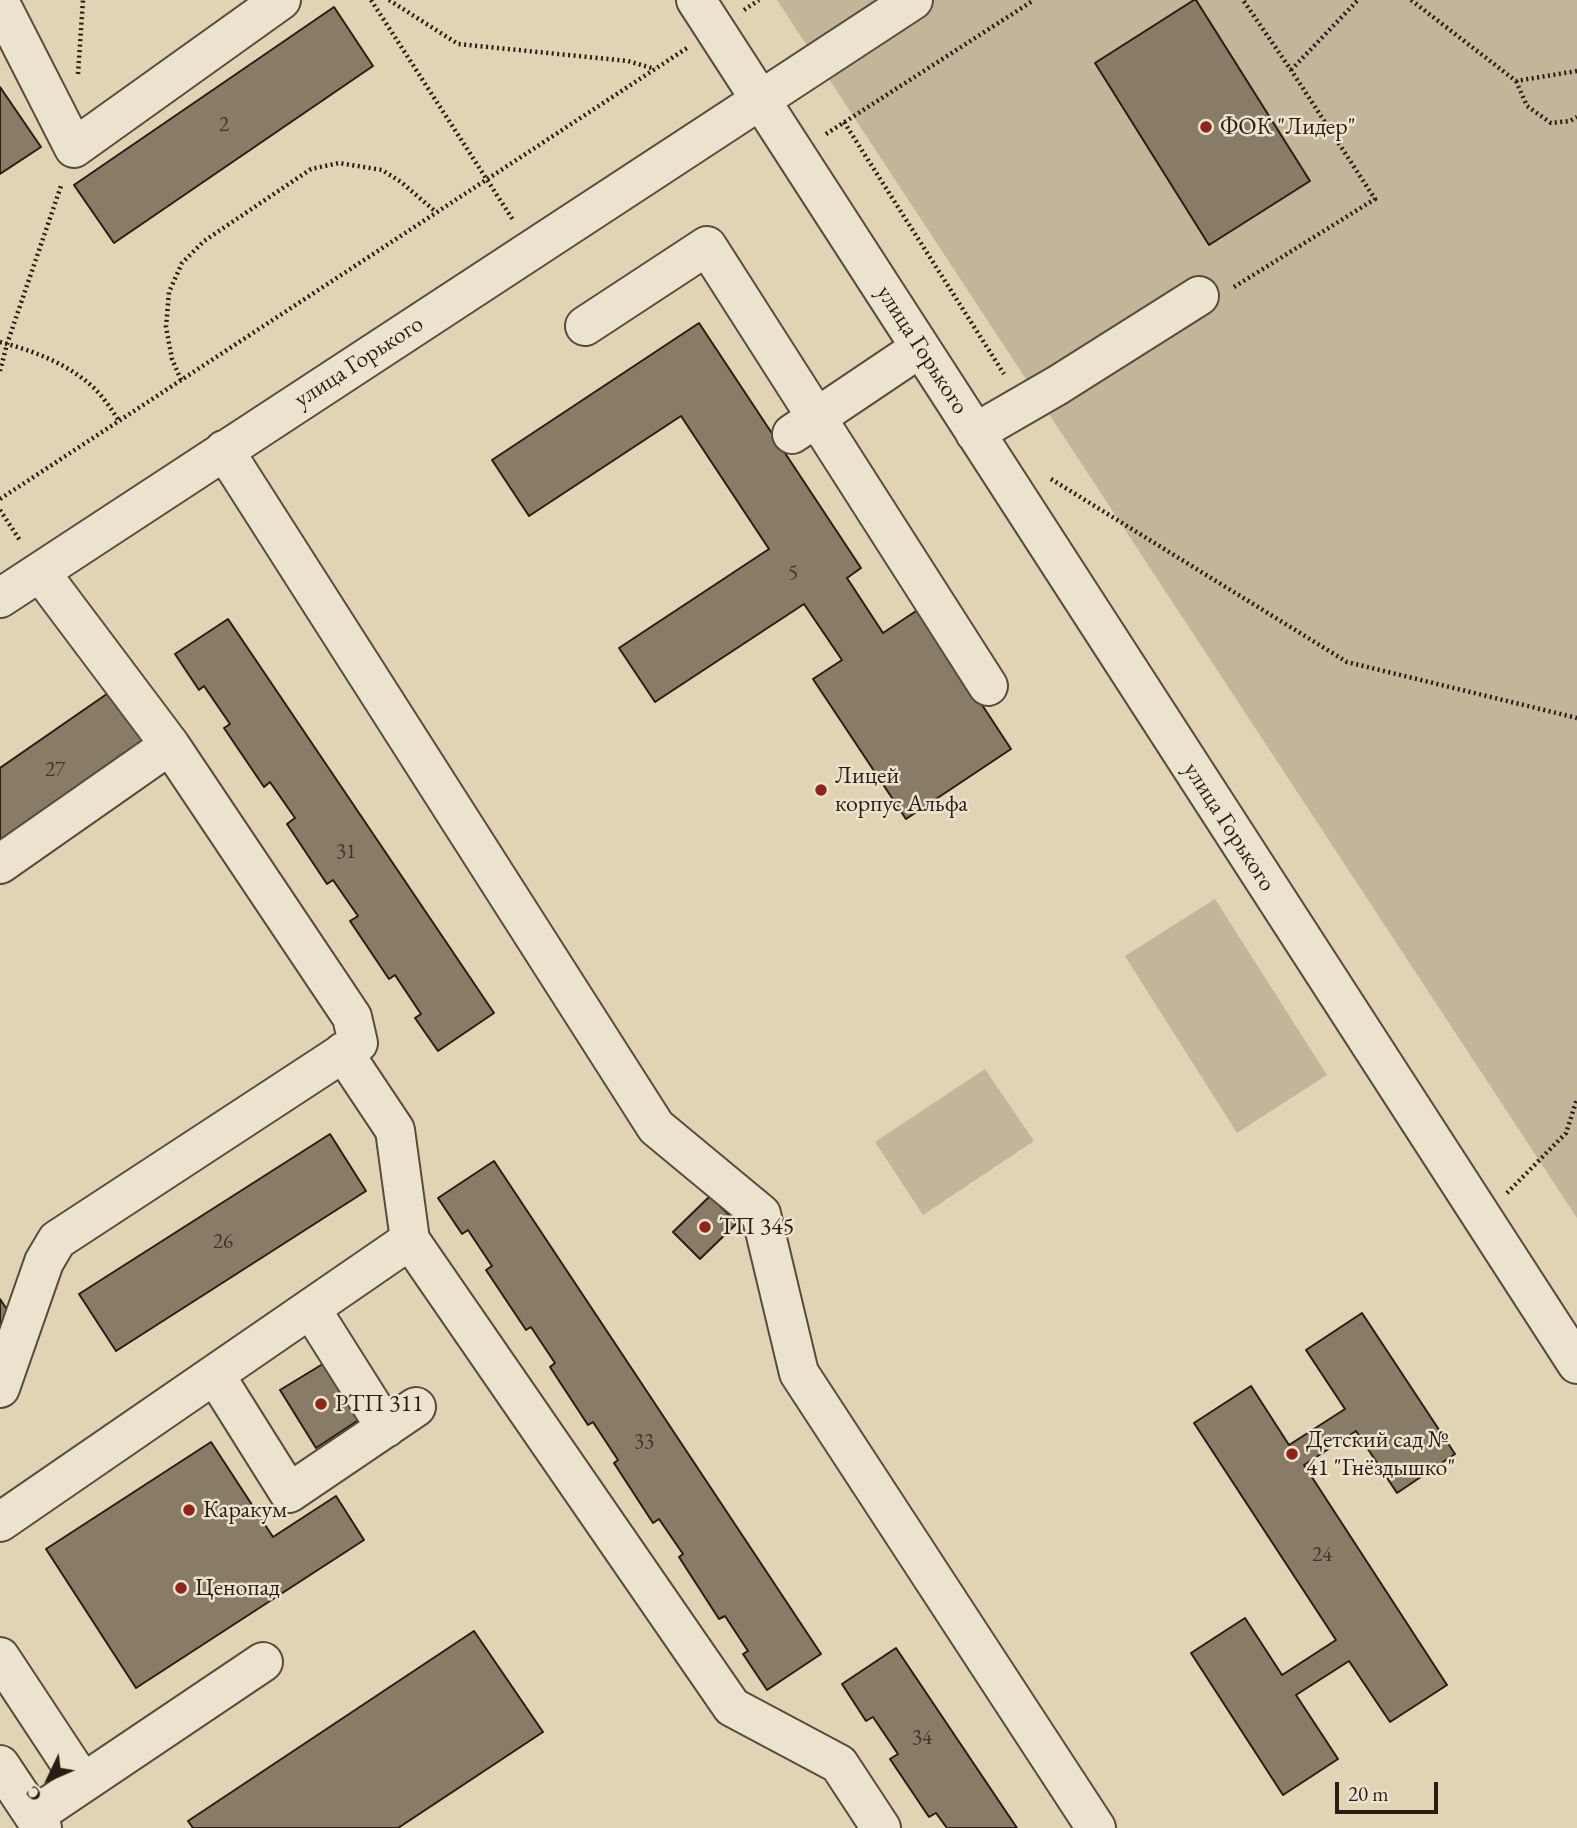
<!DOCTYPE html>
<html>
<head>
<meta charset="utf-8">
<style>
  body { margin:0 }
  #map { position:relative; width:1577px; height:1828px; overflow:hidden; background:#e1d4b4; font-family:"EB Garamond",serif }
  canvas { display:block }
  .north { position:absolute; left:14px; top:1744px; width:70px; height:70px; -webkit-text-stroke:5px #ece3ce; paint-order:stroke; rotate:226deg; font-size:19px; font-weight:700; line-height:28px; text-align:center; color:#2a1c14 }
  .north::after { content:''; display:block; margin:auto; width:24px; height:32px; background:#2a1c14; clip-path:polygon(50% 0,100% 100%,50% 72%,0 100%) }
  .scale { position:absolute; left:1335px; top:1782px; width:103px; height:32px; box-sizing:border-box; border:4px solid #2a1c14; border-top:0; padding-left:9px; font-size:21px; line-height:24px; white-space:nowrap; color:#2a1c14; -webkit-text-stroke:5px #ece3ce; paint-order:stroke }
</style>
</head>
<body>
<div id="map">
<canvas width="1577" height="1828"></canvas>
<div class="north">С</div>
<div class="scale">20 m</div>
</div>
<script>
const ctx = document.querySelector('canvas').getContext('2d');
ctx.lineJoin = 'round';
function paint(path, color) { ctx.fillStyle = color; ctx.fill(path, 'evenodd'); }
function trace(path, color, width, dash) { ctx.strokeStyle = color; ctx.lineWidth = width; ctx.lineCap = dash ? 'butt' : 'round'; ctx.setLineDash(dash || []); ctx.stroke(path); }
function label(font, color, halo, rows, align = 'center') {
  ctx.font = font + ' "EB Garamond",serif'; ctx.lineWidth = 5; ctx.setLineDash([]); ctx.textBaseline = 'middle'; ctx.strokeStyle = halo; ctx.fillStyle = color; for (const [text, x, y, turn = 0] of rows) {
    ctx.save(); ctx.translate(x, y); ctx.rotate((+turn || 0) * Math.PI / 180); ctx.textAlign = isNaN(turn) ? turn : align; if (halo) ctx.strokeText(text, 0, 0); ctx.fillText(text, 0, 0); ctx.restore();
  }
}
paint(new Path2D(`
  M 777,0 L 1577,0 L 1577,1218 Z
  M 1215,899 L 1327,1075 L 1237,1133 L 1125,956 Z
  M 985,1069 L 1034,1141 L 923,1215 L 875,1142 Z`), '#c2b599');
const building = new Path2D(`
  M 1194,0 L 1196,0 L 1310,181 L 1209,245 L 1095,63 Z
  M 334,7 L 373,66 L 114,243 L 74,185 Z
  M 0,87 L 41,147 L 0,174 Z
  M 699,323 L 861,568 L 847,578 L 883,633 L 919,609 L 1011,749 L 906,819 L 813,679 L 842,660 L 804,604 L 655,702 L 619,648 L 769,549 L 681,416 L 529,516 L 492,460 Z
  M 228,619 L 494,1013 L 438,1051 L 415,1018 L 421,1014 L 395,975 L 389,979 L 350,921 L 358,916 L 333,880 L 327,884 L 287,824 L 295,818 L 270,782 L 264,787 L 224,728 L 230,724 L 204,686 L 199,690 L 175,654 Z
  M 114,689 L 155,749 L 0,853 L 0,768 Z
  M 330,1134 L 366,1191 L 116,1351 L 79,1294 Z
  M 494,1161 L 821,1654 L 767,1690 L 743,1654 L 748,1651 L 725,1616 L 719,1619 L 679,1557 L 683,1554 L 659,1519 L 653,1523 L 614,1463 L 618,1460 L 593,1422 L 588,1425 L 550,1367 L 555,1363 L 531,1327 L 526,1330 L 486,1270 L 492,1266 L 468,1230 L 462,1234 L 438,1198 Z
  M 710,1196 L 737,1223 L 700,1259 L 673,1232 Z
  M 0,1299 L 18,1326 L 0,1338 Z
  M 1362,1313 L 1455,1454 L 1397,1493 L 1356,1431 L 1304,1465 L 1447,1685 L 1390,1722 L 1349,1661 L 1296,1695 L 1338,1759 L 1283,1795 L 1191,1653 L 1245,1618 L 1282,1675 L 1336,1640 L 1194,1423 L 1251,1386 L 1289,1445 L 1345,1409 L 1306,1350 Z
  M 326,1362 L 363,1417 L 316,1448 L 280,1390 Z
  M 211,1442 L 273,1537 L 336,1496 L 364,1540 L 136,1688 L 46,1549 Z
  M 474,1631 L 543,1732 L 398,1828 L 193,1828 L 188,1821 Z
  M 896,1648 L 1017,1828 L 947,1828 L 936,1813 L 929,1817 L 890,1759 L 898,1754 L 873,1717 L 866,1721 L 842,1684 Z`);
paint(building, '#897c67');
trace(building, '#2a1c14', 2);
const minor = new Path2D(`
  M 696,0 L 1577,1364
  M 0,3 L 74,148 L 281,0
  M 585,326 L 707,246 L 988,686
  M 975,433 L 1058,385 L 1199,296
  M 792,434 L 920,348
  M 224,450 L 656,1127 L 761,1214 L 799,1373 L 1096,1828
  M 0,598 L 913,0
  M 0,864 L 170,745
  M 410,1240 L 732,1707 L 839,1764 L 881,1828
  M 311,1309 L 386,1428
  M 215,1375 L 289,1493 L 416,1407
  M 0,1388 L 44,1262 L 57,1240 L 358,1043 L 352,1017 L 170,745 L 40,572
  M 0,1522 L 410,1240 L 395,1130 L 343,1052
  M 0,1657 L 83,1783
  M 0,1765 L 42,1828
  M 34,1816 L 263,1662`);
trace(minor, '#584a3c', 42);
trace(new Path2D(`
  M 371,0 L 513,220
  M 389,0 L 458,44 L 628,61 L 655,69
  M 1411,0 L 1516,81 L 1577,71
  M 744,10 L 759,0
  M 1291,70 L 1358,0
  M 78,74 L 83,0
  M 1516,81 L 1527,106 L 1551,123 L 1570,121 L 1577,117
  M 844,122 L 1004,374
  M 826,134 L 1034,0
  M 1234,287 L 1375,199 L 1291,70 L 1243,0
  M 0,342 C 34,351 69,364 95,389 C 104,398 112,410 119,421
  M 0,371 L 7,344 L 62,183
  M 181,380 L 172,359 L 166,327 L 169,292 L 182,263 L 204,241 L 311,169 L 339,163 L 382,170 L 401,182 L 436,212
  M 1051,479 L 1347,662 L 1577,718
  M 0,499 L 687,48
  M 0,510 L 21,542
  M 1507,1193 L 1566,1133 L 1577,1099`), '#2a1c14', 4.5, [2, 3.5]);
trace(minor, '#ece3ce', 38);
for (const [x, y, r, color] of [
  [1206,127,7,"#8f2418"],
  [821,790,7,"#8f2418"],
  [705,1227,7,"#8f2418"],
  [321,1404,7,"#8f2418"],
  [1292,1454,7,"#8f2418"],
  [189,1510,7,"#8f2418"],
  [181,1588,7,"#8f2418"]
]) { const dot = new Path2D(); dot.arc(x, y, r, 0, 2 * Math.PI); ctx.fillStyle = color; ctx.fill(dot); trace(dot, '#ece3ce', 2.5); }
label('21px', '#423429', null, [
  ["2",224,125],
  ["5",793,573],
  ["27",55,770],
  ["31",346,852],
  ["26",223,1242],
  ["33",644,1442],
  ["24",1322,1555],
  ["34",922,1738]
]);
label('24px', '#2a1c14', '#ece3ce', [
  ["ФОК \"Лидер\"",1220,127],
  ["Лицей",835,776],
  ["корпус Альфа",835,804],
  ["ТП 345",719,1227],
  ["РТП 311",335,1404],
  ["Детский сад №",1306,1440],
  ["41 \"Гнёздышко\"",1306,1468],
  ["Каракум",203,1510],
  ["Ценопад",195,1588]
], 'left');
label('24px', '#2a1c14', '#ece3ce', [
  ["улица Горького",922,350,57],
  ["улица Горького",359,362,-33],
  ["улица Горького",1229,827,57]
]);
</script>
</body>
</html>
